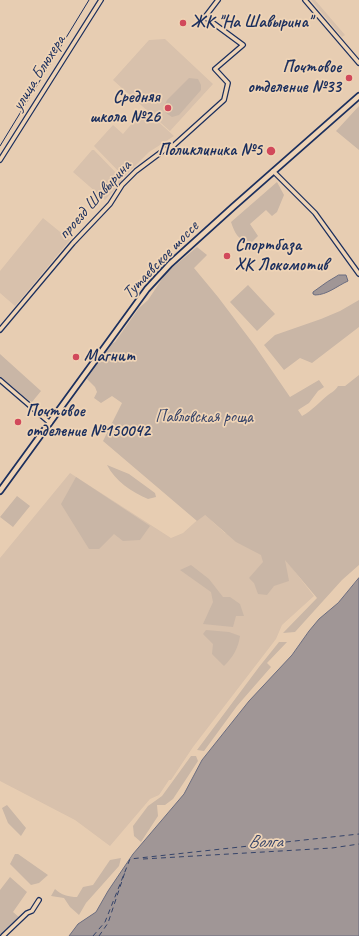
<!DOCTYPE html>
<html>
<head>
<meta charset="utf-8">
<style>
  body { margin:0 }
  canvas { display:block; background:#e7cdb2 }
</style>
</head>
<body>
<canvas width="359" height="936"></canvas>
<script>
const ctx = document.querySelector('canvas').getContext('2d');
ctx.lineJoin = 'round';
function paint(path, color) { ctx.fillStyle = color; ctx.fill(path, 'evenodd'); }
function trace(path, color, width, dash) { ctx.strokeStyle = color; ctx.lineWidth = width; ctx.lineCap = dash ? 'butt' : 'round'; ctx.setLineDash(dash || []); ctx.stroke(path); }
function label(font, color, halo, rows, align = 'center') {
  ctx.font = font + ' Caveat,sans-serif'; ctx.lineWidth = 3.5; ctx.setLineDash([]); ctx.textBaseline = 'middle'; ctx.strokeStyle = halo; ctx.fillStyle = color; for (const [text, x, y, turn = 0] of rows) {
    ctx.save(); ctx.translate(x, y); ctx.rotate((+turn || 0) * Math.PI / 180); ctx.textAlign = isNaN(turn) ? turn : align; if (halo) ctx.strokeText(text, 0, 0); ctx.fillText(text, 0, 0); ctx.restore();
  }
}
paint(new Path2D(`
  M 311,0 L 315,0 L 345,35 L 342,37 Z
  M 165,39 L 213,84 L 170,131 L 113,80 L 149,40 Z
  M 144,109 L 174,136 L 149,152 L 124,177 L 94,146 L 113,125 L 123,134 Z
  M 92,150 L 94,150 L 122,179 L 122,182 L 105,200 L 73,172 Z
  M 43,218 L 70,240 L 15,306 L 0,293 L 0,271 Z
  M 70,473 L 171,538 L 183,533 L 204,514 L 225,533 L 274,545 L 314,596 L 282,625 L 276,639 L 193,747 L 171,780 L 169,780 L 159,795 L 150,799 L 110,846 L 75,820 L 0,781 L 0,558 Z`), '#d8c1ac');
paint(new Path2D(`
  M 189,78 L 198,79 L 201,85 L 201,90 L 179,115 L 172,117 L 166,113 L 164,107 L 167,100 Z
  M 359,106 L 359,150 L 336,131 Z
  M 277,182 L 284,195 L 277,212 L 272,216 L 266,210 L 250,224 L 258,236 L 250,244 C 238,239 235,234 231,222 Z
  M 197,247 L 207,255 L 194,268 L 218,297 L 255,346 L 290,397 L 319,380 L 324,387 L 318,391 L 309,403 L 298,410 L 302,416 C 313,410 319,402 328,395 C 332,392 335,391 338,386 L 345,386 L 359,375 L 359,565 L 342,580 L 295,632 L 283,633 L 317,598 L 285,560 L 289,581 L 274,586 L 267,595 L 258,594 L 254,583 L 249,578 L 263,562 L 261,555 L 236,542 L 205,515 L 197,521 L 103,441 L 122,403 L 112,396 L 101,403 L 94,398 L 97,392 L 95,387 L 87,379 L 109,345 L 115,342 L 139,308 L 148,300 L 166,273 Z
  M 248,285 L 275,314 L 257,331 L 230,302 Z
  M 359,300 L 359,327 L 312,363 L 300,358 L 284,370 L 264,345 L 275,335 L 321,319 L 340,311 Z
  M 0,354 L 41,391 L 32,402 L 27,399 L 0,376 Z
  M 107,465 L 129,474 L 155,493 L 156,497 L 148,499 C 132,492 115,481 107,465 Z
  M 76,477 L 150,526 L 140,540 L 123,541 L 114,534 L 99,549 L 89,549 L 61,504 Z
  M 17,496 L 30,506 L 13,527 L 0,517 Z
  M 191,565 L 209,579 L 223,597 L 230,597 L 240,604 L 244,616 L 236,616 L 233,627 L 203,624 L 213,602 L 211,592 L 180,570 Z
  M 206,630 L 229,632 L 240,636 C 238,649 233,657 224,666 L 212,654 L 213,644 L 203,634 Z
  M 279,642 L 287,642 L 267,663 L 271,667 L 237,706 L 204,751 L 197,750 L 259,667 Z
  M 191,756 L 196,756 L 198,761 L 173,799 L 165,805 L 157,805 L 158,816 L 141,842 L 134,836 L 133,826 L 148,806 L 162,796 Z
  M 7,805 L 26,828 L 21,836 L 8,823 L 2,808 Z
  M 15,854 L 18,854 L 48,875 L 39,883 L 31,885 L 10,864 Z
  M 121,858 L 119,866 L 86,903 L 79,915 L 70,907 L 64,898 L 51,896 L 55,889 C 61,895 69,897 77,897 L 83,887 L 93,885 L 110,860 Z
  M 10,877 L 27,892 L 13,912 L 20,918 L 7,930 L 10,932 L 6,936 L 0,936 L 0,890 Z`), '#c9b6a6');
const water = new Path2D(`
  M 339,275 L 346,275 L 348,281 C 337,286 327,295 315,295 L 313,294 L 313,292 L 327,282 Z
  M 359,578 L 359,936 L 69,936 L 78,924 L 96,912 L 108,891 L 133,854 L 184,794 L 202,760 L 249,701 L 292,655 L 309,631 L 319,619 L 338,603 Z`);
paint(water, '#a09696');
trace(water, '#6b6d80', 1);
trace(new Path2D(`
  M 143,859 L 332,848 L 359,844
  M 93,936 L 105,922 L 130,859 L 359,834
  M 99,936 L 108,923 L 125,872`), '#364469', 1, [5, 4]);
const minor = new Path2D(`
  M 305,0 L 359,63
  M 0,160 L 101,0
  M 273,171 L 315,213 L 359,274
  M 0,330 L 73,243 L 110,204 L 122,185 L 136,171 L 164,150 L 173,146 L 224,100 L 228,83 L 215,69 L 243,45 L 205,17 L 218,0
  M 0,380 L 50,423
  M 3,936 L 27,913 L 32,911 L 39,900`);
const major = new Path2D(`
  M 0,491 L 147,289 L 170,264 L 233,207 L 359,96`);
trace(minor, '#1b2f5e', 6);
trace(major, '#1b2f5e', 8);
trace(minor, '#efd4b6', 3.5);
trace(major, '#efd4b6', 4.5);
trace(new Path2D(`
  M 0,146 L 89,0`), '#1b2f5e', 1);
for (const [x, y, r, color] of [
  [183,23,4,"#d1495b"],
  [349,78,4,"#d1495b"],
  [168,108,4,"#d1495b"],
  [271,151,5,"#d1495b"],
  [227,256,4,"#d1495b"],
  [76,357,4,"#d1495b"],
  [18,422,4,"#d1495b"]
]) { const dot = new Path2D(); dot.arc(x, y, r, 0, 2 * Math.PI); ctx.fillStyle = color; ctx.fill(dot); trace(dot, '#efd4b6', 1.5); }
label('bold 17px', '#1b2f5e', '#efd4b6', [
  ["ЖК \"На Шавырина\"",191,23],
  ["Почтовое",341,68,"right"],
  ["отделение №33",341,88,"right"],
  ["Средняя",160,98,"right"],
  ["школа №26",160,118,"right"],
  ["Поликлиника №5",262,151,"right"],
  ["Спортбаза",235,246],
  ["ХК Локомотив",235,266],
  ["Магнит",84,357],
  ["Почтовое",26,412],
  ["отделение №150042",26,432]
], 'left');
label('17px', '#1b2f5e', '#efd4b6', [
  ["улица Блюхера",39,73,-58],
  ["проезд Шавырина",95,200,-48],
  ["Тутаевское шоссе",161,260,-46]
]);
label('17px', '#354369', '#efd4b6', [
  ["Павловская роща",204,418]
]);
label('italic 18px', '#364469', '#efd4b6', [
  ["Волга",265,842]
]);
</script>
</body>
</html>
